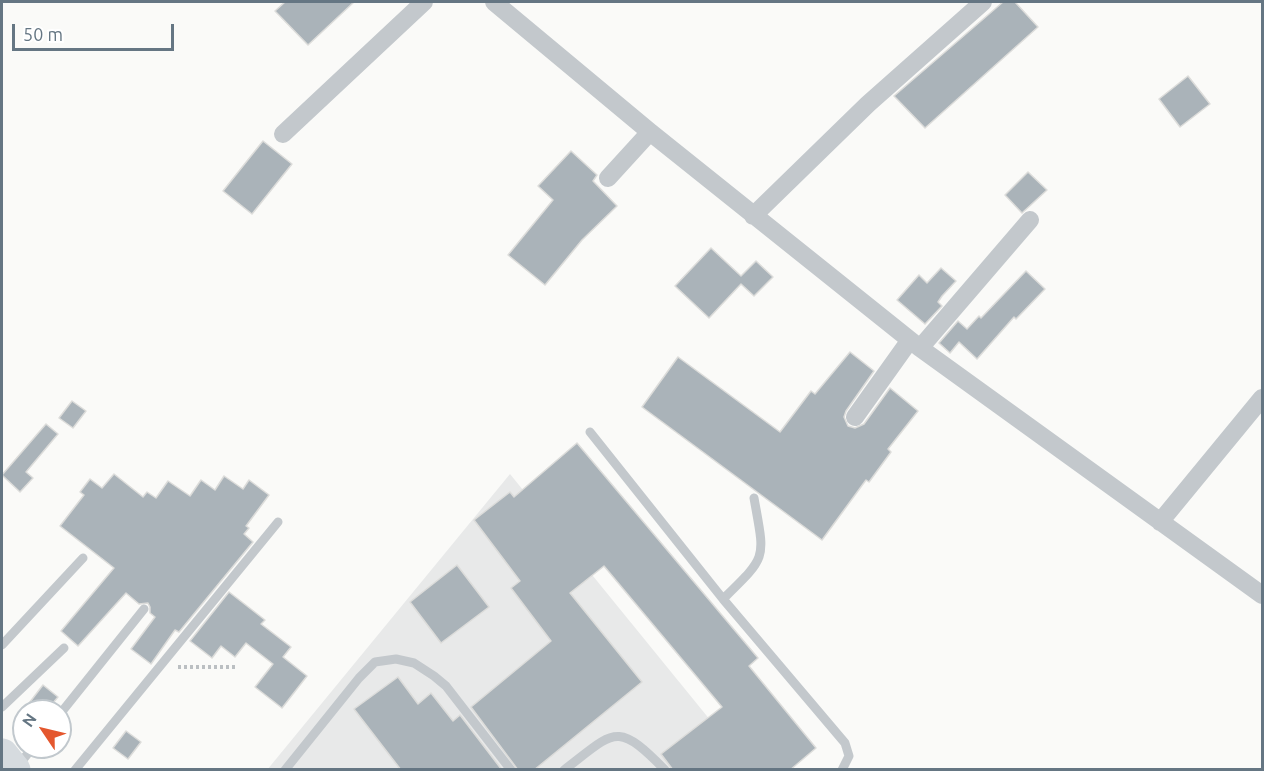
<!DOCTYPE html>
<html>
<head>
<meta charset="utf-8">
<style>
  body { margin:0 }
  #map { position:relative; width:1264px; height:771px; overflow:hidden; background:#fafaf8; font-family:Ubuntu,sans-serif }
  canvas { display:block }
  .frame { position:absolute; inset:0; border:3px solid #657683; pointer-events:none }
  .north { position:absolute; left:12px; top:699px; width:60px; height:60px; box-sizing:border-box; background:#fff; border:2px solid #c1c8cd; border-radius:50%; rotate:305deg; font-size:16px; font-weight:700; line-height:24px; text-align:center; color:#657683 }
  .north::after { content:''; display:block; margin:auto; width:21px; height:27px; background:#e4572e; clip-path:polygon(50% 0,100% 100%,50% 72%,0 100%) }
  .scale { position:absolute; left:12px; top:24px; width:162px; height:27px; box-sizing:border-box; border:3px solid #657683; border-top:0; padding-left:8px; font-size:18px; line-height:21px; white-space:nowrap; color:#657683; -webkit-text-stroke:4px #fff; paint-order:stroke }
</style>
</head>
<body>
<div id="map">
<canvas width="1264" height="771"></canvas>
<div class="frame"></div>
<div class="north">N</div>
<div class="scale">50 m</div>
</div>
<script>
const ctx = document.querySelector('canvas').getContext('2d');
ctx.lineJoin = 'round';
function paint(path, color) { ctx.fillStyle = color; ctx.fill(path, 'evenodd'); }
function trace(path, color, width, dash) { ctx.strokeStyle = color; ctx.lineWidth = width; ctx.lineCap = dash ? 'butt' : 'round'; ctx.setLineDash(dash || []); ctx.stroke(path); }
paint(new Path2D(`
  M 510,474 L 750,769 L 267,770 Z`), '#e8e9e9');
const building = new Path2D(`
  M 285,2 L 354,2 L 308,45 L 275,11 Z
  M 1003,2 L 1015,2 L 1038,27 L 925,128 L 894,96 Z
  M 1188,76 L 1210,104 L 1180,127 L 1159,99 Z
  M 263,141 L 292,164 L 252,214 L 223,191 Z
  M 571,151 L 597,175 L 593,181 L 617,206 L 582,240 L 545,285 L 508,255 L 553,200 L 538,186 Z
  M 1028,172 L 1047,190 L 1022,213 L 1005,195 Z
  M 711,248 L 741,276 L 756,261 L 773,277 L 754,296 L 741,284 L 709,318 L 675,286 Z
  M 941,268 L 956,281 L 942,296 L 938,302 L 942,306 L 925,324 L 897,300 L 919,275 L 927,283 Z
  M 1026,271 L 1045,289 L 1016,319 L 1014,317 L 977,359 L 959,342 L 950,353 L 939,343 L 958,321 L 967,329 L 979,316 L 981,318 Z
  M 850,352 L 874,371 L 846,411 L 844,417 L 848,426 L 855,428 L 864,424 L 890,388 L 918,411 L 888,449 L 891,452 L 869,482 L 866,480 L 822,540 L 642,407 L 678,357 L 780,432 L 811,391 L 815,394 Z
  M 72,401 L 86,411 L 73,428 L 59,418 Z
  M 46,424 L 58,434 L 26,472 L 33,478 L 20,492 L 2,475 Z
  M 577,443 L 758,658 L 749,666 L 816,748 L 790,770 L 673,770 L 661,754 L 722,707 L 604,566 L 570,593 L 642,682 L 534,770 L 518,770 L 471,707 L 551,641 L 511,588 L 520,581 L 474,520 L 510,492 L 514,497 Z
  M 114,474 L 143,497 L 147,492 L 156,498 L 168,481 L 190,496 L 201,480 L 215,490 L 224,476 L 243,489 L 249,480 L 269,495 L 246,526 L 249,528 L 244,534 L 253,542 L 179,632 L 175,630 L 151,664 L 131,649 L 155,617 L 150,613 L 150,607 L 148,603 L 139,604 L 126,593 L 78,646 L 61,631 L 114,568 L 60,526 L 84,495 L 80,492 L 90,479 L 102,488 Z
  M 457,565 L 489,607 L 441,643 L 410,602 Z
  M 229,592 L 265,620 L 261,624 L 291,647 L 283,657 L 307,676 L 282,708 L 255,687 L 273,664 L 246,643 L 235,657 L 221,646 L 212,658 L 190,641 Z
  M 398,677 L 418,704 L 431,693 L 453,721 L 460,715 L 502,770 L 401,770 L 354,709 Z
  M 43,685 L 58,697 L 46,711 L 23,711 Z
  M 126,731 L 141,742 L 128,759 L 113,748 Z`);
paint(building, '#aab3b9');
trace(building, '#dcdcda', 1.5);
trace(new Path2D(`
  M 178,667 L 238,667`), '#bbbfc2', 4, [3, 3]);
trace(new Path2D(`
  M 590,432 L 723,599 L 845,743 L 849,756 L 842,770
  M 723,599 C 768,555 765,560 754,498
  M 2,645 L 83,558
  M 2,707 L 64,648
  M 60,714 L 144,609
  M 18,766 L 33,747
  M 75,770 L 278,522
  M 285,770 L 359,678 L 375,662 L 396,659 L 414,663 L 434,676 L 446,686 L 511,770
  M 564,770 C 615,731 616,720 665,770`), '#c3c8cc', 9);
trace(new Path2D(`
  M 494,2 L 650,132 L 920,348 L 1262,595
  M 283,134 L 424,2
  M 608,178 L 650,132
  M 753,216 L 868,104 L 983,2
  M 920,348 L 1030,220
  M 855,417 L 910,340
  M 1160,522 L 1262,398`), '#c3c8cc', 18);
trace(new Path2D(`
  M 2,755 L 14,770`), '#d6dbdf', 33);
</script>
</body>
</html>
